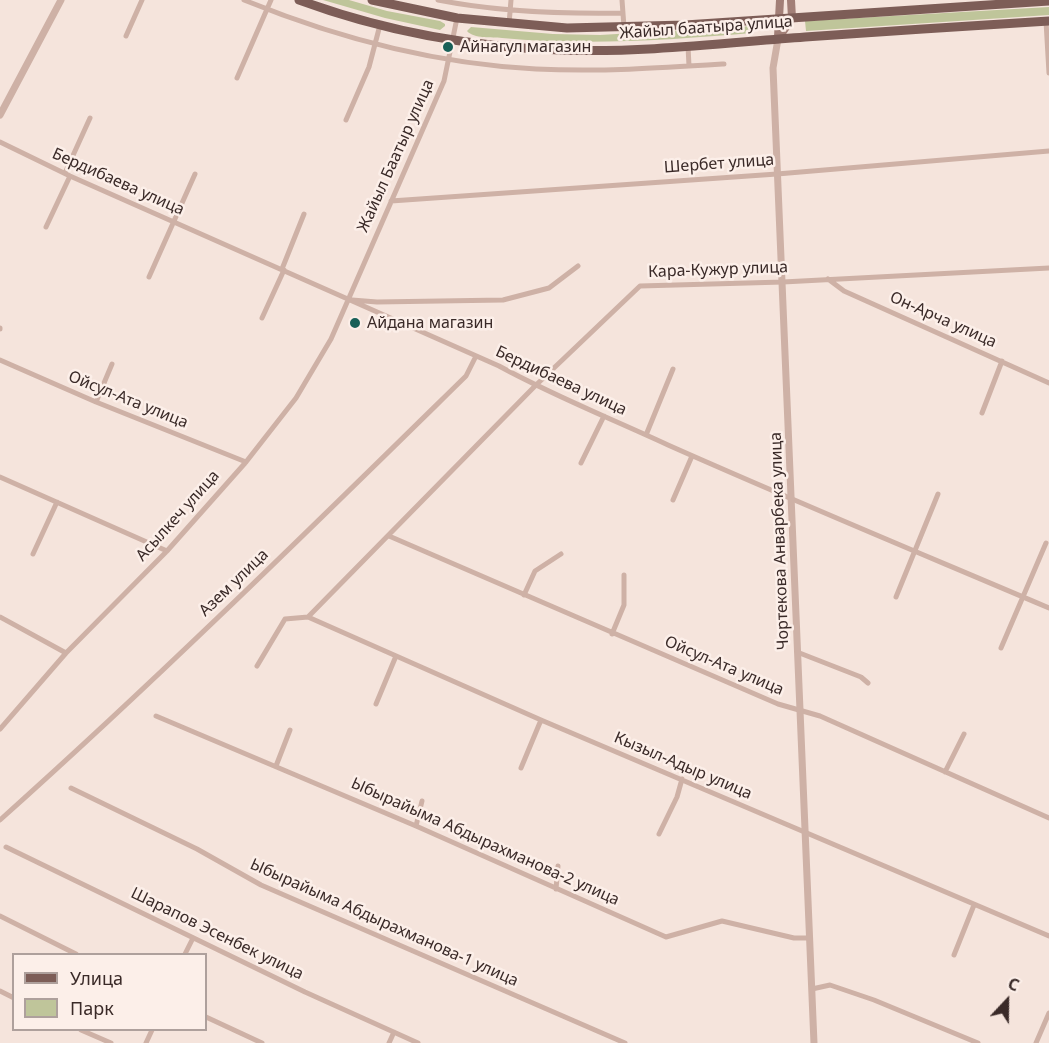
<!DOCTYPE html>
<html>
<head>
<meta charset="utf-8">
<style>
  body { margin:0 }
  #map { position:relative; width:1049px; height:1043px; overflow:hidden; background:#f5e4dc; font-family:"Noto Sans",sans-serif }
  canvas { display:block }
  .legend { position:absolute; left:12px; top:953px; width:195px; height:78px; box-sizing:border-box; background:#fcefe9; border:2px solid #aea09c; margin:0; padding:8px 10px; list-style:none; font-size:18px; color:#3a2a28 }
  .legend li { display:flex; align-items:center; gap:12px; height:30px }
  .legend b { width:30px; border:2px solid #aea09c }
  .north { position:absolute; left:977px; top:971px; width:60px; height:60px; -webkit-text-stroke:4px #fcefe9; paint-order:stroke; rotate:22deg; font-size:16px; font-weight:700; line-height:24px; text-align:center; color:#3a2a28 }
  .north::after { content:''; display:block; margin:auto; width:21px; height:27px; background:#3a2a28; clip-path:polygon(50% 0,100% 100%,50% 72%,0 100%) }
</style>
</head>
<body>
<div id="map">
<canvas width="1049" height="1043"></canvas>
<ul class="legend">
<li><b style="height:8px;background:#7d5d57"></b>Улица</li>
<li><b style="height:16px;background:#bfc59a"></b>Парк</li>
</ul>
<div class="north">С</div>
</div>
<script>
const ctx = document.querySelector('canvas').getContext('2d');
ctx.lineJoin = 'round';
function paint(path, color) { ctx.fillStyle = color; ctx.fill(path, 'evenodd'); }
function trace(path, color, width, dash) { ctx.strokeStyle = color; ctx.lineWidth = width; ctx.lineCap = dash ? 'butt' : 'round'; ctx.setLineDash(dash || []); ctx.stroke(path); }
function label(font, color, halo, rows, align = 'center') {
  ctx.font = font + ' "Noto Sans",sans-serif'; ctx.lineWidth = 5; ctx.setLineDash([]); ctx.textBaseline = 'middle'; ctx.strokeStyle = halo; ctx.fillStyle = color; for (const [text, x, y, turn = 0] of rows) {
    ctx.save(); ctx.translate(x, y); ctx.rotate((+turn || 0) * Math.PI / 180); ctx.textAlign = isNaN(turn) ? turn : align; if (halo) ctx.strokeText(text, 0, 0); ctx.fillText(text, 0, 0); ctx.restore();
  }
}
paint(new Path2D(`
  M 323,0 L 349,0 L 387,11 L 440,21 L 445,24 L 445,26 L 440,30 L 385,18 Z
  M 1049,7 L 1049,15 L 806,31 L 805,21 Z
  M 752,26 L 752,33 C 669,40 586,46 502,38 C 492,37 474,39 467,31 L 471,27 L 553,34 L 600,35 Z`), '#bfc59a');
trace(new Path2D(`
  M 244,0 C 337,38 436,64 536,69 C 599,72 661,68 724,64
  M 438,0 C 499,12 561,14 622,13
  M 622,0 L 624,27
  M 1046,21 L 1049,73
  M 509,24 L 511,0
  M 126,36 L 142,0
  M 688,46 L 689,66
  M 237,78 L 271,0
  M 346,120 L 369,67 L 380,25
  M 0,142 L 70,176 L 499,366 C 554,396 612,419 668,445 C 794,501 922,554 1049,608
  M 65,173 L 90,118
  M 391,201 L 777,174 L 1049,151
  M 46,227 L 70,176
  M 282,269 L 304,214
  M 149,277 L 195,174
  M 828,279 L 844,291 L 1049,383
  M 352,300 L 377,302 L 503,300 L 549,288 L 578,266
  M 262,318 L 284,270
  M 0,328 L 0,329
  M 0,360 L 96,402 L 246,462
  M 96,402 L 112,364
  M 982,413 L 1002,361
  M 646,435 L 673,369
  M 581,463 L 604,416
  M 0,477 L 167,551
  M 673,500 L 692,456
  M 389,536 L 778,704 L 820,716 L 1049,818
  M 33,554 L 57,502
  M 524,595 L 535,571 L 561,554
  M 896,597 L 938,494
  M 0,617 L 66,653
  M 308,617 L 535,386 L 640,286 L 783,282 L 1049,268
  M 308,617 L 541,720 L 1049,936
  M 612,634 L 624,605 L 624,575
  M 1001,648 L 1046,543
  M 797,652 L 861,677 L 868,683
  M 257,666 L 285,619 L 308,617
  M 376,704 L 396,656
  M 156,716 L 416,826 L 666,937 L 722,921 L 794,938 L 810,938
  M 0,729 L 66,653 L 167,551 L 246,462 L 296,398 L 331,339 L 444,81 L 457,18
  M 276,766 L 290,730
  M 521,768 L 541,720
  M 945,772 L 964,734
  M 71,788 L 197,849 L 261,885 L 625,1043
  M 0,820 C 160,677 313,526 466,376 L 476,356
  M 416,826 L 422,801
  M 659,834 L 677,797 L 682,779
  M 6,847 L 305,992 L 418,1043
  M 556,889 L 558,866
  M 0,916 L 76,954
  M 185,954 L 193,938
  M 954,955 L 974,905
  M 812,989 L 830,985 L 874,1000 L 978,1043
  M 0,991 L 14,998
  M 206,1017 L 262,1043
  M 81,1030 L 111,1043
  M 146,1043 L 152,1030
  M 389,1043 L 394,1032
  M 1036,1043 L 1049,1013`), '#ceb1a6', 5);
trace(new Path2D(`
  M 778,39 L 773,68 L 814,1043
  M 0,115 L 61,0`), '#ceb1a6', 7);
trace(new Path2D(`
  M 778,37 L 780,0
  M 778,39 L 792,18 L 791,0`), '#a27f77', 8);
trace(new Path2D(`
  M 299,0 C 383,31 472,47 560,50 C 642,53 724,43 805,37 C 886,31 968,26 1049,21
  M 372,0 L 457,18 L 567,28 L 685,25 L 1049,1`), '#7d5d57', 9);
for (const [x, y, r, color] of [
  [448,47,6,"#186058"],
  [355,323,6,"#186058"]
]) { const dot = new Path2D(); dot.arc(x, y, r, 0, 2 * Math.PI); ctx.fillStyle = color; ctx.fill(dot); trace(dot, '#fcefe9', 2); }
label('16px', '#3a2a28', '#fcefe9', [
  ["Жайыл баатыра улица",706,28,-4],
  ["Жайыл Баатыр улица",396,156,-66],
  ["Шербет улица",719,164,-4],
  ["Бердибаева улица",118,182,24],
  ["Кара-Кужур улица",718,270,-2],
  ["Он-Арча улица",943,320,24],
  ["Бердибаева улица",561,381,25],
  ["Ойсул-Ата улица",128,400,22],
  ["Асылкеч улица",178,516,-48],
  ["Чортекова Анварбека улица",780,541,-92],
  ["Азем улица",234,583,-44],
  ["Ойсул-Ата улица",724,666,23],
  ["Кызыл-Адыр улица",683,766,23],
  ["Ыбырайыма Абдырахманова-2 улица",485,842,24],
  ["Ыбырайыма Абдырахманова-1 улица",384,923,24],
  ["Шарапов Эсенбек улица",217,934,26]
]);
label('16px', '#3a2a28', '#fcefe9', [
  ["Айнагул магазин",460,47],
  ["Айдана магазин",367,323]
], 'left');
</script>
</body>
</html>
